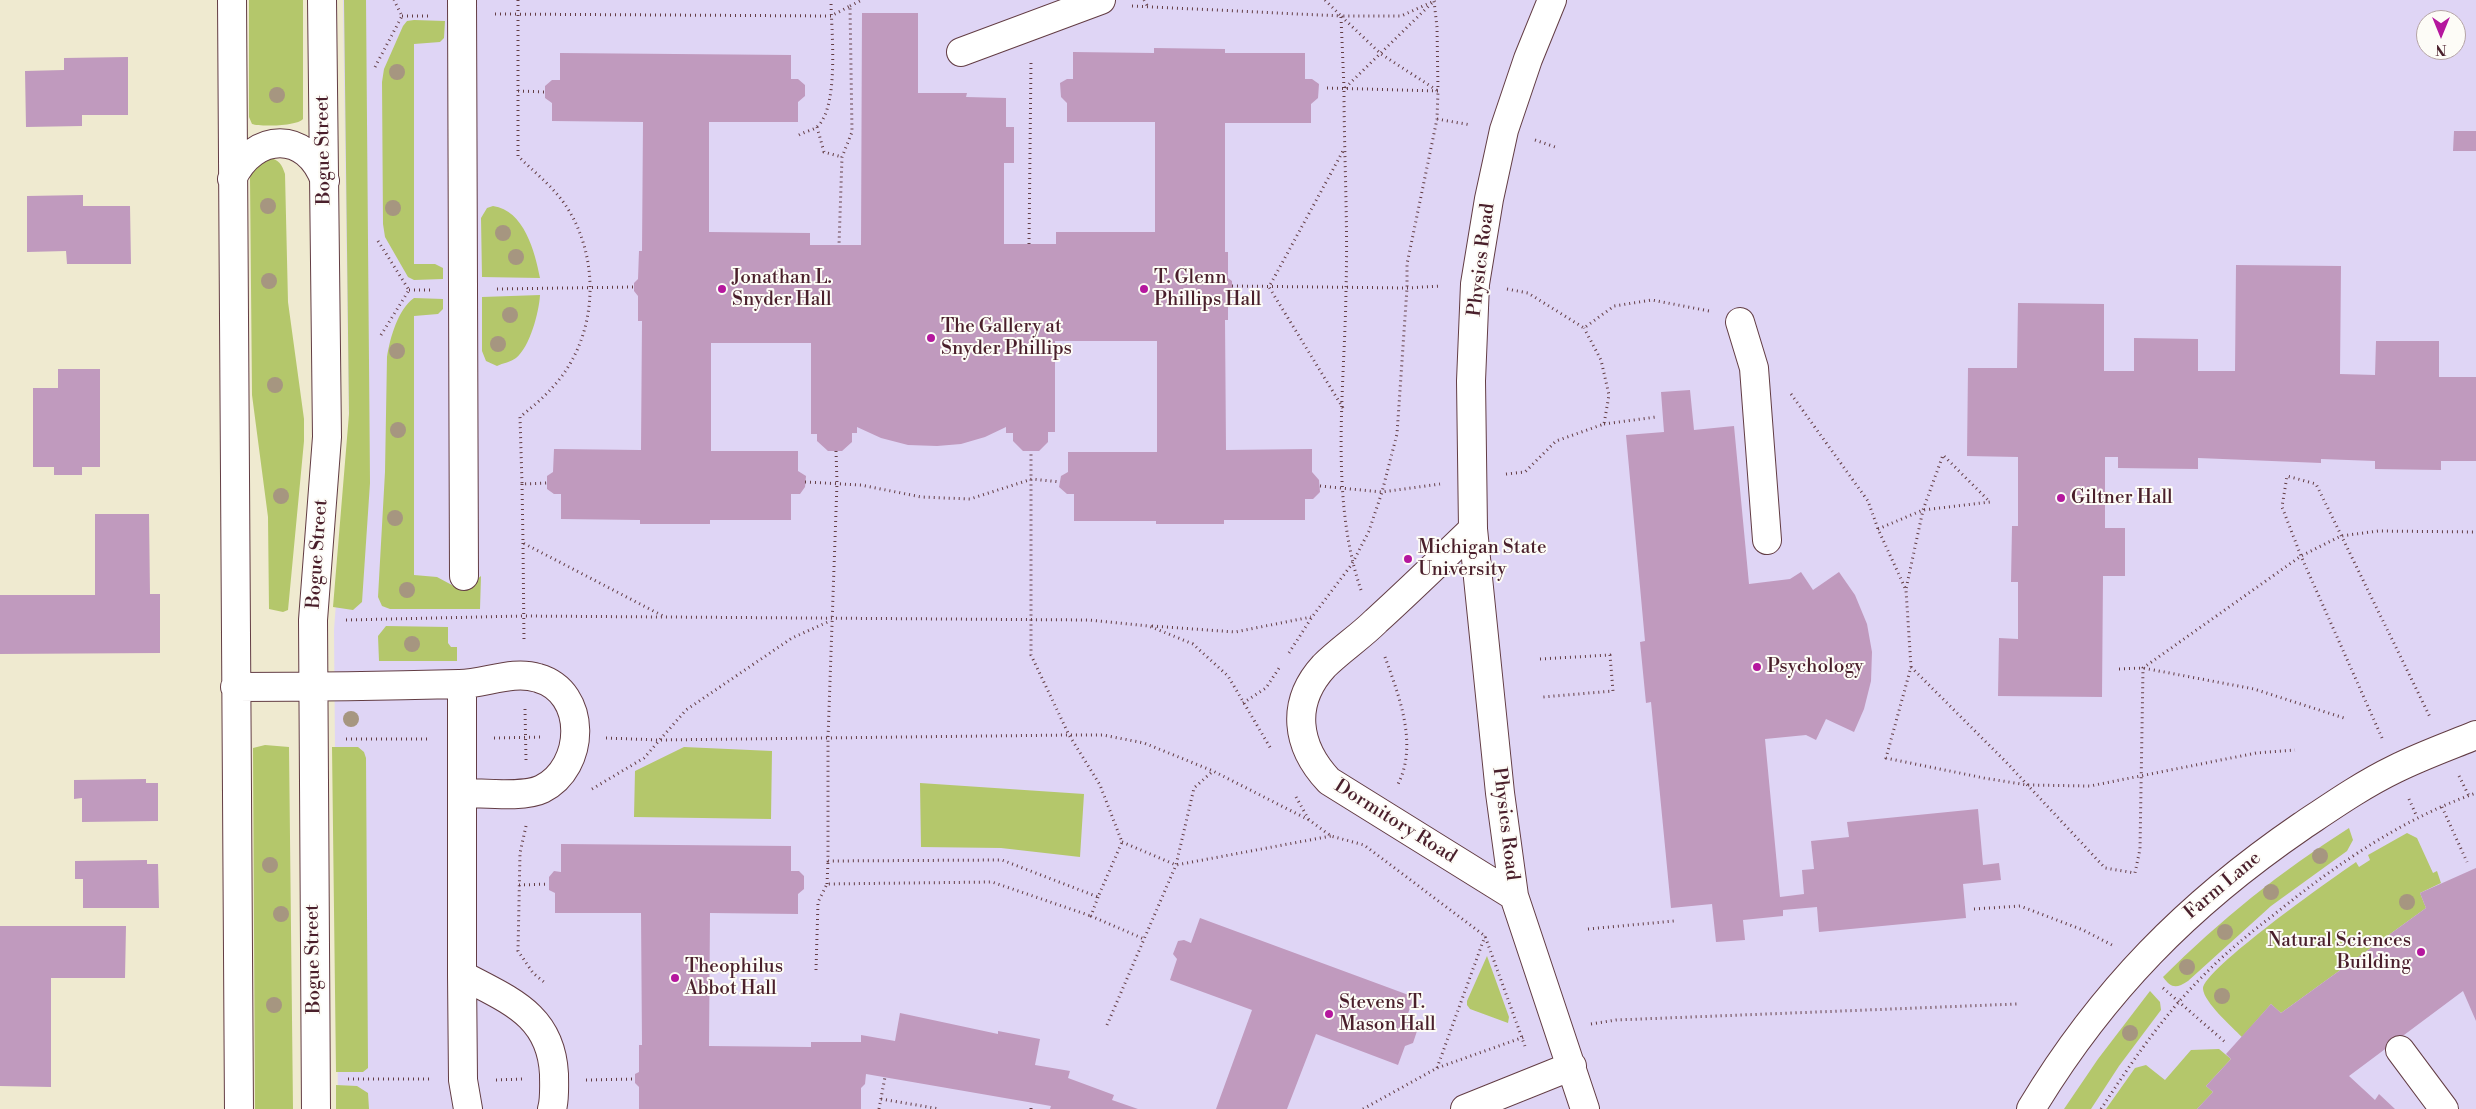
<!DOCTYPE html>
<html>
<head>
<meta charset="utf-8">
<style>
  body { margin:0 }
  #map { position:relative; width:2476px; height:1109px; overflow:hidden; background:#efead0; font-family:"Libre Bodoni",serif }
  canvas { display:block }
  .north { position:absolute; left:2416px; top:10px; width:50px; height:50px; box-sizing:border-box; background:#fdfcf7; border:1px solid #b5a4a5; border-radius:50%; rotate:180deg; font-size:14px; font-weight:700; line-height:20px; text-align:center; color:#4a1f2b }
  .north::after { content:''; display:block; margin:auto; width:18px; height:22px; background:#b5179e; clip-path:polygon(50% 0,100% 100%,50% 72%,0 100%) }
</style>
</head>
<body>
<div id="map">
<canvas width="2476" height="1109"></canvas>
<div class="north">N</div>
</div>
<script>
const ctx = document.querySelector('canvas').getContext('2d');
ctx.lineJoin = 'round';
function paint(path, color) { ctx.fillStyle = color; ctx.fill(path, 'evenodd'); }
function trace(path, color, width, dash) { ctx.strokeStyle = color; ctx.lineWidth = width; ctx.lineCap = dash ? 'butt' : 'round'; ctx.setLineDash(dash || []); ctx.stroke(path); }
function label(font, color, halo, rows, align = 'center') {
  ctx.font = font + ' "Libre Bodoni",serif'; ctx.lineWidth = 4; ctx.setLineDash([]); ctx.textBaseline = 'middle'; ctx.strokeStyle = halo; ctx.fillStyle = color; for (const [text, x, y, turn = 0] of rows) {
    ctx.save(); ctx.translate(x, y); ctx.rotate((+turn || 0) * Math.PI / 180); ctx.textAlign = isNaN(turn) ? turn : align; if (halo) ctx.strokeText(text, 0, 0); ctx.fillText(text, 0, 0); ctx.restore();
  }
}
paint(new Path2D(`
  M 343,0 L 2476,0 L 2476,1109 L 338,1109 L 334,630 L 349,428 ZM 2426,20 L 2456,20 L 2456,50 L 2426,50 Z`), '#dfd5f5');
paint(new Path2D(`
  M 249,0 L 303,0 L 303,119 C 298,126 260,127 252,124 L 249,117 Z
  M 344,0 L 366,0 L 370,483 L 362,602 L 353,610 L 333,607 L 349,414 Z
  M 414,20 L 445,21 L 444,38 L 440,42 L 414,44 L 414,264 L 435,264 L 443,268 L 443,279 L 414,280 L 408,277 L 385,237 L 383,224 L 382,82 L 384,69 L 403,26 L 407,21 Z
  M 269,158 C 279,159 282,165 285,174 L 288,302 L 304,419 L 304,441 L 288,610 L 283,612 L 269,609 L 268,517 L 252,395 L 250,178 L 252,169 Z
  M 493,206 C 524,210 535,252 540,278 L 482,277 L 481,218 L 487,208 Z
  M 540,295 C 539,312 530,347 516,358 C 511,362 503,363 497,366 L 486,361 L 482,351 L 482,297 Z
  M 414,298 L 443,299 L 443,309 L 438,314 L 414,316 L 414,575 L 437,577 L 463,591 L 481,576 L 480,609 L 390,609 L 382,606 L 378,597 L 385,472 L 387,357 C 390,338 398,309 414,298 Z
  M 386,626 L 448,627 L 448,643 L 451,647 L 457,647 L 457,661 L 379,661 L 378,636 Z
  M 265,745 L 289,747 L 293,1109 L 255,1109 L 253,748 Z
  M 332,747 L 358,747 L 364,752 L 366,758 L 368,1068 L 363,1072 L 336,1072 Z
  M 684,747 L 772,751 L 771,819 L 634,817 L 635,771 Z
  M 920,783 L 1084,794 L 1080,857 L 1001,848 L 921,847 Z
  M 2349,828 L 2353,840 L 2347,851 L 2271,906 L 2188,981 C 2176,989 2171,988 2163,977 C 2220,920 2281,871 2349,828 Z
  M 2407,833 L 2417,838 L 2433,873 L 2437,871 L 2441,883 L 2420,893 L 2426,908 L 2281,1013 L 2271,1004 L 2242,1037 C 2232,1027 2204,1002 2203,989 C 2202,970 2334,877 2356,862 L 2359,867 L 2370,860 L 2368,855 Z
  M 1487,956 L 1509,1017 L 1508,1023 L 1470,1009 L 1467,1005 L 1467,1001 Z
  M 2150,991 L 2160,1002 L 2161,1010 L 2119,1066 L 2091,1109 L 2064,1109 L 2098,1059 Z
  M 2219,1049 L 2231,1059 L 2206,1086 L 2213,1092 L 2197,1109 L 2106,1109 L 2135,1068 L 2146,1065 L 2165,1080 L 2191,1050 Z
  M 336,1085 L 357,1086 L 368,1093 L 369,1109 L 336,1109 Z`), '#b4c76b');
paint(new Path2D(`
  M 862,13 L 918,13 L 918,93 L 967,93 L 966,97 L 1006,98 L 1006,127 L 1014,127 L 1014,163 L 1004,163 L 1004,244 L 1056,244 L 1056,232 L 1155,232 L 1155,122 L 1067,122 L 1067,103 L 1061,97 L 1060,83 L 1067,79 L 1073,79 L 1073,52 L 1154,53 L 1154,48 L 1225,49 L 1225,53 L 1305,53 L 1305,79 L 1312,79 L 1319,84 L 1318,98 L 1311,104 L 1311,123 L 1225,123 L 1225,252 L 1228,252 L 1228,278 L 1232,281 L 1232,291 L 1228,294 L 1228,320 L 1225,320 L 1226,450 L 1312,449 L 1312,472 L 1319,480 L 1320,492 L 1313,499 L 1305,499 L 1305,520 L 1224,520 L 1224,524 L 1156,524 L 1156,521 L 1074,521 L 1074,494 L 1067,494 L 1059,487 L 1061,476 L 1068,472 L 1068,452 L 1157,452 L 1157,341 L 1055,341 L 1055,432 L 1048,432 L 1048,442 L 1039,451 L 1023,451 L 1013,441 L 1013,433 L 1006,433 L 1006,427 L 985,437 L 961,444 L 937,446 L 908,445 L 881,438 L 857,427 L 857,433 L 852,433 L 852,442 L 842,451 L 828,451 L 817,441 L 817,434 L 811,434 L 811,343 L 711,343 L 711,451 L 798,451 L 798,471 L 806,476 L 805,487 L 800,494 L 791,494 L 791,520 L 710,520 L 710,524 L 640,524 L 640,520 L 561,519 L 561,494 L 554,494 L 547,489 L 547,476 L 553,472 L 554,449 L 641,450 L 642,321 L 638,321 L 638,296 L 634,291 L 634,283 L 638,279 L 639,251 L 642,251 L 643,122 L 552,121 L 552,103 L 545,98 L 545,86 L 552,80 L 560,80 L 560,53 L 791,55 L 791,79 L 798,79 L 805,85 L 805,96 L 798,102 L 798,122 L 709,122 L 709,232 L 810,233 L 810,245 L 861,245 Z
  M 128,57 L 128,115 L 82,115 L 82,126 L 26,127 L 25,71 L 64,70 L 64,58 Z
  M 2454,131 L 2476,131 L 2476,151 L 2453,151 Z
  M 83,195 L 83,206 L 130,206 L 131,264 L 67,264 L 66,251 L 27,252 L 27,196 Z
  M 2236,265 L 2341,266 L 2340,374 L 2375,375 L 2376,341 L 2439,341 L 2439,377 L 2476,377 L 2476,461 L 2441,461 L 2441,470 L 2375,469 L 2375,461 L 2321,459 L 2321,463 L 2198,458 L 2198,469 L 2118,468 L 2118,457 L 2105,457 L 2105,528 L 2125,528 L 2125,576 L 2103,576 L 2102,697 L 1998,696 L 1999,638 L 2018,639 L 2018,582 L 2011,582 L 2012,526 L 2018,526 L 2018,457 L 1967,456 L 1968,368 L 2017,368 L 2018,303 L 2104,304 L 2104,371 L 2134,371 L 2134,338 L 2198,339 L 2198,371 L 2235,371 Z
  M 58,369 L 100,369 L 100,467 L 82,467 L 82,475 L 54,475 L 54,467 L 33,467 L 33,388 L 58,388 Z
  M 1690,390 L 1694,430 L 1734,426 L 1749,584 L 1790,579 L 1801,572 L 1813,590 L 1839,572 L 1855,595 L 1867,624 L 1872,652 L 1871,681 L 1864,709 L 1854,732 L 1826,719 L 1816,740 L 1806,735 L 1765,739 L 1780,897 L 1804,894 L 1802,870 L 1814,869 L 1811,841 L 1849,837 L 1847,822 L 1978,809 L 1983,865 L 1999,863 L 2001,880 L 1963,884 L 1966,918 L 1819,932 L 1817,907 L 1783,910 L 1783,916 L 1743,920 L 1745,940 L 1716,942 L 1712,904 L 1671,908 L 1651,702 L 1646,703 L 1640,642 L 1645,641 L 1626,435 L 1664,432 L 1661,392 Z
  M 95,514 L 149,514 L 150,594 L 160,594 L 160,653 L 0,654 L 0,595 L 95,595 Z
  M 146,779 L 146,783 L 158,783 L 158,821 L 82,822 L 82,798 L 74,799 L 74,780 Z
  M 561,844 L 791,846 L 791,871 L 799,871 L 804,876 L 804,889 L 798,894 L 798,914 L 710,913 L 709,1046 L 811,1047 L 811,1042 L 861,1042 L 861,1035 L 895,1041 L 900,1013 L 998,1034 L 998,1031 L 1040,1039 L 1035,1065 L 1070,1071 L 1068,1078 L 1114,1095 L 1112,1100 L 1138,1109 L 1050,1109 L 1051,1106 L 866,1074 L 865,1084 L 861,1088 L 861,1109 L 639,1109 L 639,1087 L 635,1083 L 635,1074 L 639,1072 L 639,1045 L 642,1045 L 641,913 L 555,913 L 555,893 L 549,890 L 549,877 L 554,871 L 561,872 Z
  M 147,860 L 147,864 L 158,864 L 159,908 L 83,908 L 83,879 L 75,879 L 75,861 Z
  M 2476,868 L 2476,1021 L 2463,991 L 2349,1076 L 2375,1100 L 2379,1094 L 2395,1109 L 2197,1109 L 2213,1092 L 2206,1086 L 2231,1059 L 2226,1054 L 2271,1004 L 2281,1013 L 2426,908 L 2420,893 Z
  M 1200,918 L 1414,997 L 1406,1019 L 1414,1022 L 1417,1031 L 1413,1043 L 1405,1046 L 1398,1065 L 1316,1034 L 1287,1109 L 1216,1109 L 1252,1010 L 1170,980 L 1177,959 L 1173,954 L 1178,941 L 1184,940 L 1191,943 Z
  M 0,926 L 126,926 L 125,978 L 51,978 L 51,1087 L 0,1086 Z`), '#c09abe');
const minor = new Path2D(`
  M 232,0 L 239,1109
  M 462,0 L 464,576
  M 1552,0 L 1528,59 L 1504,130 L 1489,199 L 1475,284 L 1471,381 L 1473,529 L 1500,793 L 1514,896 L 1585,1109
  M 961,52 L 1101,0
  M 232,179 C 254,132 307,130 325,181
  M 1740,322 L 1754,368 L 1767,540
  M 1473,529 C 1441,560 1409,591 1376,621 C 1360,637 1340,650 1324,666 C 1290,703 1296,746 1329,781 L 1514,896
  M 462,684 L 462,975
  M 235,687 C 310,687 385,686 459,684 C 485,684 512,670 538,678 C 588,692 586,767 542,789 C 524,798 484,793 463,793
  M 2400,1050 L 2444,1109
  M 316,1109 L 313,620 L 327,437 L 322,0
  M 468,1109 L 463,1080 L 462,975 C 508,1000 551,1014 554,1074 C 554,1085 555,1099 552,1109
  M 1465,1109 L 1572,1066
  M 2031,1109 C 2102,991 2188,904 2302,826 C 2332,806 2362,785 2395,769 C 2421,756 2449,746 2476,735`);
trace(minor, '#633d44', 30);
trace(new Path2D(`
  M 518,0 L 518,156 C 535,173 555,188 568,209 C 602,264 597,341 551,389 C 542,399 531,408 520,417 L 522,484 L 547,483
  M 1144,0 L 1148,7
  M 1325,0 L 1341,16 L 1401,16 L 1432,2
  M 850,6 L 862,0
  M 1132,6 L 1341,16 L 1381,54 L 1438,91 L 1437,119 L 1407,264 L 1407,288 L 1397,434 L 1382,492 L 1369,531 L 1352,564 L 1312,617 L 1287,656
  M 495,14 L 831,16 L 850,6 L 852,132 L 842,157 L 839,245
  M 402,16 L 429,16
  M 1341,17 L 1344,88
  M 375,67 L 402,16 L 394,0
  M 1327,88 L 1438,91 L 1437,27 L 1434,1
  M 518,91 L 545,92
  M 1437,119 L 1471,125
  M 817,127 L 824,152 L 842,157
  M 799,135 C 804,132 813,130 817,127 C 840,106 831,29 831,0
  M 1535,140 L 1558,148
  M 378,241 L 409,290 L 381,335
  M 1029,244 L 1031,61
  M 1232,286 L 1407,288 L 1441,286
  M 497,289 L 634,287
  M 1507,289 L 1528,293 L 1584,328 L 1614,306 L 1652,300 L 1709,311
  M 409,290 L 431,290
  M 1791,394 L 1868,501 L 1878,529 L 1906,590 L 1911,667 L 1886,758 L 1984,778 L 2027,785 L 2090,786 L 2256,753 L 2295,750
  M 1343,408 L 1269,287 L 1343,151
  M 1604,424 L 1656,417
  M 836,451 L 837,483 L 828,738 L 828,861 L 1002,860 L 1098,897 L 1122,842 L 1100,785 L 1069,735 L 1031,655 L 1031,451
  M 1506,474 L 1525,472 L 1556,441 L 1604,424 L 1609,395 L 1601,360 L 1584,328
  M 805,482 L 861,485 L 921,497 L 970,499 L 1032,479 L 1060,482
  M 522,484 L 523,543 L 663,616
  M 1320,486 L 1382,492 L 1440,484
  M 1878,529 L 1923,510 L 1990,502 L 1943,455 L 1923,510 L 1906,589
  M 523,543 L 524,642
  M 1361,590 C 1329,497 1345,386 1346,289 C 1348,223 1344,156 1344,89 L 1435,0
  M 346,620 L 523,616 L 1089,620 L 1149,626 L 1193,644 L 1228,676 L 1271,749
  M 1152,626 L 1235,632 L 1311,617
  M 1385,657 C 1399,696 1419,746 1397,786
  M 1540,659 L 1610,655 L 1613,691 L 1543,697
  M 1911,667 L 2007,763 L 2105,868 L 2135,873 L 2140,849 L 2143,668 L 2301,556 L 2341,536 L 2378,531 L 2476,532
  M 2119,669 L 2143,668 L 2254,689 L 2344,718
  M 1243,703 L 1266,688 L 1281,665
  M 525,709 L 526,760
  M 494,738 L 542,737
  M 606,738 L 659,740 L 1069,735 L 1103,735 L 1144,743 L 1213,771 L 1309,820 L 1331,836 L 1364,845 L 1485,936 L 1526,1049
  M 2382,738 L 2301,556 L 2282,507 L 2287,476 L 2316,484 L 2430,717
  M 346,739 L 430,739
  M 2459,776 L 2469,796
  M 592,789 L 644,758 L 686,710 L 792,638 L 830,621
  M 1296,797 L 1309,820
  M 2409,799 L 2417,817
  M 2442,807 L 2467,862
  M 526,826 L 520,853 L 518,951 L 533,973 L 544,982
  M 1122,842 L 1176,865 L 1331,836
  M 827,884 L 828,861
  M 519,885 L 549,884
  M 1098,897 L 1091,916 L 1144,939
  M 1974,909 L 2020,906 L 2083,930 L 2112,945
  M 1588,929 L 1674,921
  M 816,970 L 818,902 L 827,884 L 992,882 L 1091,916
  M 2163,988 L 2225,1042
  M 1591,1024 L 1616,1020 L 2017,1004
  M 1107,1025 L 1176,865 L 1194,788 L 1213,771
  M 1437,1068 L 1485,936
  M 348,1079 L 430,1079
  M 496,1080 L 522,1079
  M 586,1080 L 635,1079
  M 881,1099 L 940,1109
  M 879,1109 L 885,1077
  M 1031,1109 L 1031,1108
  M 1363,1109 L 1437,1068 L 1524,1037
  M 2101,1109 C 2131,1063 2163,1016 2202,977 C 2224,954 2250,933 2276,913 C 2337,864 2402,819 2476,793`), '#633d44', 3, [1, 4]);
trace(minor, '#fff', 28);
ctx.fillStyle = '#a69680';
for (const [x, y] of [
  [397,72],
  [277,95],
  [268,206],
  [393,208],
  [503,233],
  [516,257],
  [269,281],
  [510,315],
  [498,344],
  [397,351],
  [275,385],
  [398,430],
  [281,496],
  [395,518],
  [407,590],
  [412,644],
  [351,719],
  [2320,856],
  [270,865],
  [2271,892],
  [2407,902],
  [281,914],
  [2225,932],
  [2187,967],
  [2222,996],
  [274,1005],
  [2130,1033]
]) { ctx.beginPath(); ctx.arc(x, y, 8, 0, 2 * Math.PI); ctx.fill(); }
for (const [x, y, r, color] of [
  [722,289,5,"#b5179e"],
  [1144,289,5,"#b5179e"],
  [931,338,5,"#b5179e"],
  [2061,498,5,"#b5179e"],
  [1408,559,5,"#b5179e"],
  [1757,667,5,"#b5179e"],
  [2421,952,5,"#b5179e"],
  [675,978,5,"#b5179e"],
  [1329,1014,5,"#b5179e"]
]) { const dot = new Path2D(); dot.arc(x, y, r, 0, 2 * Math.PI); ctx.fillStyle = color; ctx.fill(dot); trace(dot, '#fdfcf7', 2); }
label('19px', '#4a1f2b', '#fdfcf7', [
  ["Bogue Street",324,150,-91],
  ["Physics Road",1482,260,-83],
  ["Bogue Street",318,554,-86],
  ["Dormitory Road",1395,822,32],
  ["Physics Road",1505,824,83],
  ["Farm Lane",2223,886,-40],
  ["Bogue Street",314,959,-91]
]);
label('19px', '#4a1f2b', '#fdfcf7', [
  ["Jonathan L.",732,278],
  ["Snyder Hall",732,300],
  ["T. Glenn",1154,278],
  ["Phillips Hall",1154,300],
  ["The Gallery at",941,327],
  ["Snyder Phillips",941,349],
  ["Giltner Hall",2071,498],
  ["Michigan State",1418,548],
  ["University",1418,570],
  ["Psychology",1767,667],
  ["Natural Sciences",2411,941,"right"],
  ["Building",2411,963,"right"],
  ["Theophilus",685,967],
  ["Abbot Hall",685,989],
  ["Stevens T.",1339,1003],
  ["Mason Hall",1339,1025]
], 'left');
</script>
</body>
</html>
